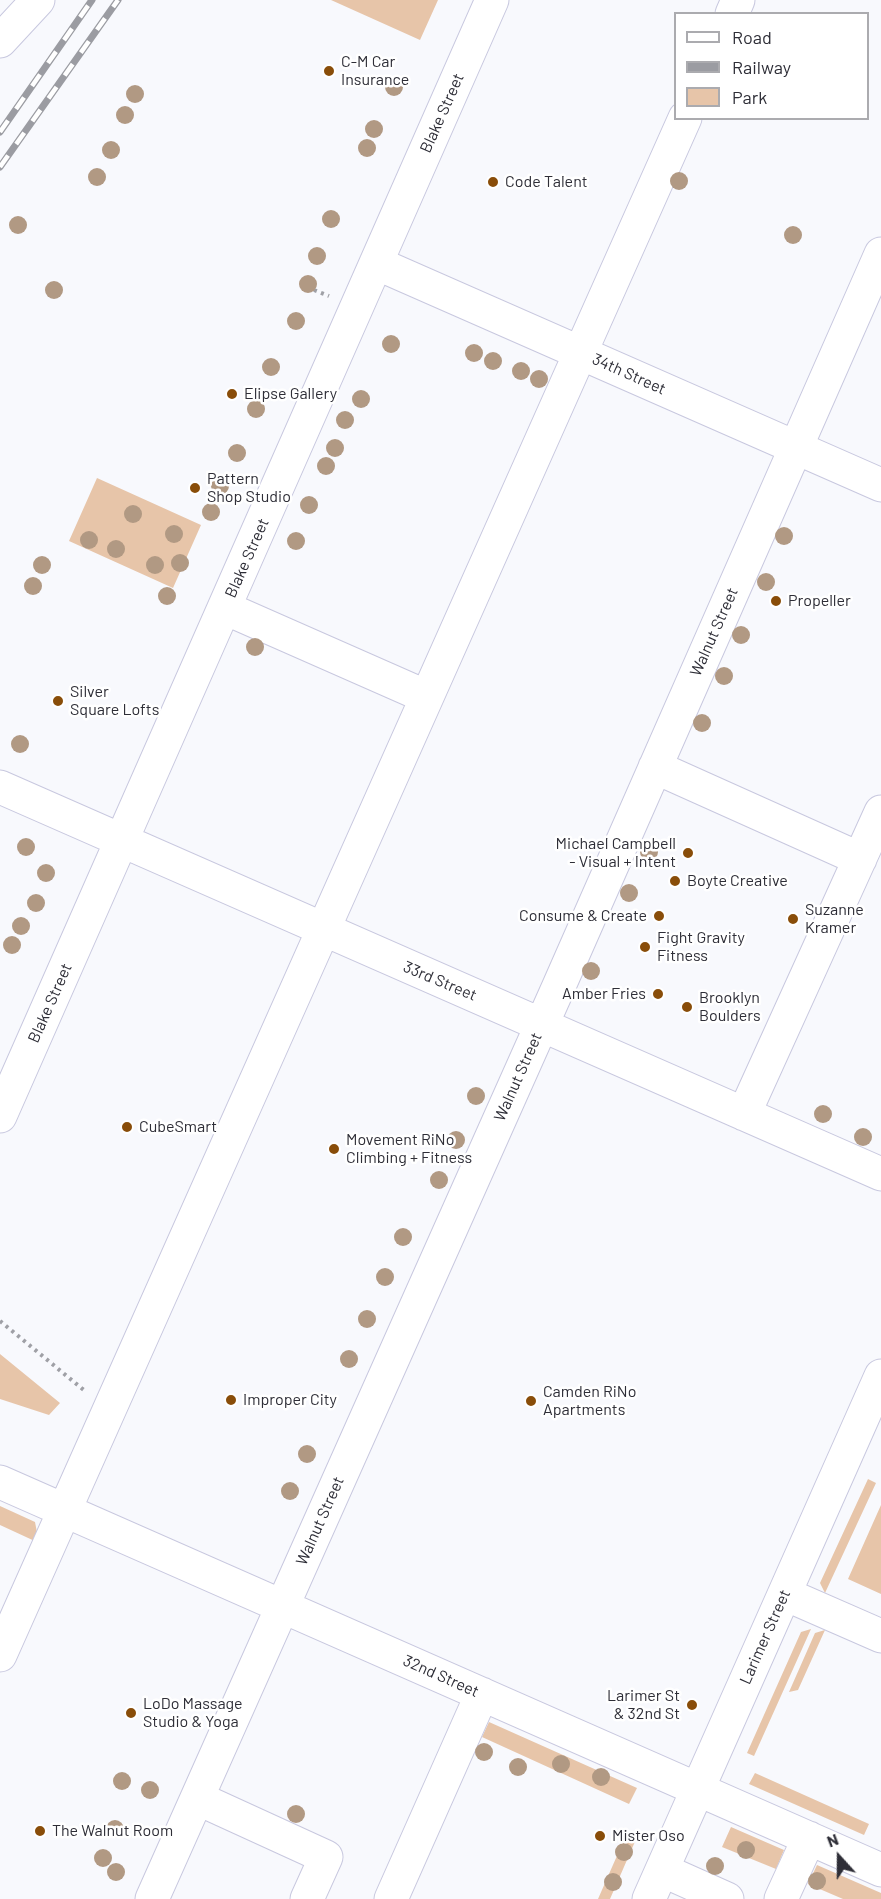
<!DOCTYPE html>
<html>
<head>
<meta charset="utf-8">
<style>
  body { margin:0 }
  #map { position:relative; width:881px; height:1899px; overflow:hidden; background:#f8f9fd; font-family:Barlow,sans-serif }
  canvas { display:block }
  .legend { position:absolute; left:674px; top:12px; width:195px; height:108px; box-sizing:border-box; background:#fff; border:2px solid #ababaf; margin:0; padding:8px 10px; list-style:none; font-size:18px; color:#2e2e37 }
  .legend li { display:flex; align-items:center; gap:12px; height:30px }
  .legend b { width:30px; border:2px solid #ababaf }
  .north { position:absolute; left:809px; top:1827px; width:60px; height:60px; -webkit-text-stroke:4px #fff; paint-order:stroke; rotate:339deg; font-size:16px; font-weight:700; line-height:24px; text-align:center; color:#2e2e37 }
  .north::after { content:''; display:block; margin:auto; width:21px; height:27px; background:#2e2e37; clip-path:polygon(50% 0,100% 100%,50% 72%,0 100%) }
</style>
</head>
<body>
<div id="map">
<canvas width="881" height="1899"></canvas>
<ul class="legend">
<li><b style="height:8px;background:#fff"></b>Road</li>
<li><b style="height:8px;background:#9b9ca2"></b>Railway</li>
<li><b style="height:16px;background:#e7c5a9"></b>Park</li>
</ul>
<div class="north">N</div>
</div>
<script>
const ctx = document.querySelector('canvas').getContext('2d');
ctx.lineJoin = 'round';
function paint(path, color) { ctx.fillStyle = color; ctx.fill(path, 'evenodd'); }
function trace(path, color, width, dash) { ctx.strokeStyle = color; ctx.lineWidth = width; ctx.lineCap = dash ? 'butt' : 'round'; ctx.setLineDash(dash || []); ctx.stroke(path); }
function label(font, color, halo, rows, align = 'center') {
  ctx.font = font + ' Barlow,sans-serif'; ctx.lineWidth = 5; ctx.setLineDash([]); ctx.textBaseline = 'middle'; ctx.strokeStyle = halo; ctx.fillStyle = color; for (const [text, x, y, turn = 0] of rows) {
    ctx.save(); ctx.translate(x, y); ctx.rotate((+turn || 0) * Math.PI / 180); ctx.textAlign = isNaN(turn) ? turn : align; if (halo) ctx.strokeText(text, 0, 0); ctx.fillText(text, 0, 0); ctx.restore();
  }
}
paint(new Path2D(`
  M 331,0 L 438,0 L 420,40 Z
  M 97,478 L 201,525 L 173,588 L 69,541 Z
  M 0,1354 L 60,1403 L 49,1415 L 0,1399 Z
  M 868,1479 L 876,1483 L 825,1593 L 820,1583 Z
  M 881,1505 L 881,1594 L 848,1579 Z
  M 0,1506 L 35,1522 L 39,1543 L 0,1525 Z
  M 811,1629 L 754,1756 L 747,1753 L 801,1632 Z
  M 825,1630 L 798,1690 L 789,1692 L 815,1633 Z
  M 489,1722 L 637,1788 L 629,1804 L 482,1737 Z
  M 755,1773 L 869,1824 L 864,1835 L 749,1784 Z
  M 731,1827 L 784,1850 L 776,1869 L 722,1847 Z
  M 627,1833 L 637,1837 L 610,1899 L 598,1899 Z
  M 817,1865 L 881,1893 L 881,1899 L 843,1899 L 808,1884 Z`), '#e7c5a9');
const minor = new Path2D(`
  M 732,14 L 738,0
  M 0,41 L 38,0
  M 376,263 L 881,485
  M 225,608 L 427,697
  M 655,767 L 860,859
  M 0,787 L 881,1174
  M 744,1114 L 881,812
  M 0,1116 L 492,0
  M 0,1482 L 881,1870
  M 785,1594 L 881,1636
  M 0,1655 L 685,118
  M 197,1798 L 326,1857 L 307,1899
  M 662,1870 L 727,1899
  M 152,1899 L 559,986 L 881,254
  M 391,1899 L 482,1694
  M 649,1899 L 881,1376
  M 781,1899 L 809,1838`);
trace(minor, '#c8c8df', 35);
trace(new Path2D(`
  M 314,290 L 329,296
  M 0,1321 L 85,1391`), '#9fa0a6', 4, [3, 4.5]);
trace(minor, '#fff', 33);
const rail = new Path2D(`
  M 0,132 L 92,0
  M 0,167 L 118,0`);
trace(rail, '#9b9ca2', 7);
trace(rail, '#fff', 4.5, [14]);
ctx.fillStyle = '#b19983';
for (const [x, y] of [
  [394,87],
  [135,94],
  [125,115],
  [374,129],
  [367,148],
  [111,150],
  [97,177],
  [679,181],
  [331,219],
  [18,225],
  [793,235],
  [317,256],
  [308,284],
  [54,290],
  [296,321],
  [391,344],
  [474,353],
  [493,361],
  [271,367],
  [521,371],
  [539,379],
  [361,399],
  [256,409],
  [345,420],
  [335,448],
  [237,453],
  [326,466],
  [220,486],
  [309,505],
  [211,512],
  [133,514],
  [174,534],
  [784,536],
  [89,540],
  [296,541],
  [116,549],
  [180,563],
  [42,565],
  [155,565],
  [766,582],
  [33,586],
  [167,596],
  [741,635],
  [255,647],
  [724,676],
  [702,723],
  [20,744],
  [26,847],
  [649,852],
  [46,873],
  [629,893],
  [36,903],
  [21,926],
  [12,945],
  [591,971],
  [476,1096],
  [823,1114],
  [863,1137],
  [456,1140],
  [439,1180],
  [403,1237],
  [385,1277],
  [367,1319],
  [349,1359],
  [307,1454],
  [290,1491],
  [484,1752],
  [561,1764],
  [518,1767],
  [601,1777],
  [122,1781],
  [150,1790],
  [296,1814],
  [115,1829],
  [746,1850],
  [624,1852],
  [103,1858],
  [715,1866],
  [116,1872],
  [817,1881],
  [613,1882]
]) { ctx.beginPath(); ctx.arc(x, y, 9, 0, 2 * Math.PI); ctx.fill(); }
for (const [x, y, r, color] of [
  [329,71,6,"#894d09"],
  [493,182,6,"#894d09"],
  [232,394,6,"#894d09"],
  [195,488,6,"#894d09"],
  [776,601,6,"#894d09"],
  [58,701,6,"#894d09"],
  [688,853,6,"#894d09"],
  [675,881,6,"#894d09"],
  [659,916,6,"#894d09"],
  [793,919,6,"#894d09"],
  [645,947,6,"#894d09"],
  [658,994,6,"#894d09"],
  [687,1007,6,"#894d09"],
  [127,1127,6,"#894d09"],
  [334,1149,6,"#894d09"],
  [231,1400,6,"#894d09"],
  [531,1401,6,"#894d09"],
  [692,1705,6,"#894d09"],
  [131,1713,6,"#894d09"],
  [40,1831,6,"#894d09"],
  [600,1836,6,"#894d09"]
]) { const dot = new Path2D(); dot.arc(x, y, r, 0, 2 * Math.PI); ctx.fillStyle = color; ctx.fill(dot); trace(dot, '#fff', 2); }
label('16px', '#2e2e37', '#fff', [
  ["C-M Car",341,62],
  ["Insurance",341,80],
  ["Code Talent",505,182],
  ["Elipse Gallery",244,394],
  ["Pattern",207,479],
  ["Shop Studio",207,497],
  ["Propeller",788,601],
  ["Silver",70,692],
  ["Square Lofts",70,710],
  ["Michael Campbell",676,844,"right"],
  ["- Visual + Intent",676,862,"right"],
  ["Boyte Creative",687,881],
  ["Suzanne",805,910],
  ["Kramer",805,928],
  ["Consume & Create",647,916,"right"],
  ["Fight Gravity",657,938],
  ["Fitness",657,956],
  ["Amber Fries",646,994,"right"],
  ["Brooklyn",699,998],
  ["Boulders",699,1016],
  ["CubeSmart",139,1127],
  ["Movement RiNo",346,1140],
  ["Climbing + Fitness",346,1158],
  ["Camden RiNo",543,1392],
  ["Apartments",543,1410],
  ["Improper City",243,1400],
  ["Larimer St",680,1696,"right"],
  ["& 32nd St",680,1714,"right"],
  ["LoDo Massage",143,1704],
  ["Studio & Yoga",143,1722],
  ["The Walnut Room",52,1831],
  ["Mister Oso",612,1836]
], 'left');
label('16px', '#2e2e37', '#fff', [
  ["Blake Street",442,113,-66],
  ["34th Street",629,374,24],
  ["Blake Street",247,558,-66],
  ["Walnut Street",714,632,-66],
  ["33rd Street",440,981,23],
  ["Blake Street",50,1003,-66],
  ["Walnut Street",518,1077,-66],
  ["Walnut Street",320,1521,-66],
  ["Larimer Street",765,1637,-66],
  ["32nd Street",441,1676,24]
]);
</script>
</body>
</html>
